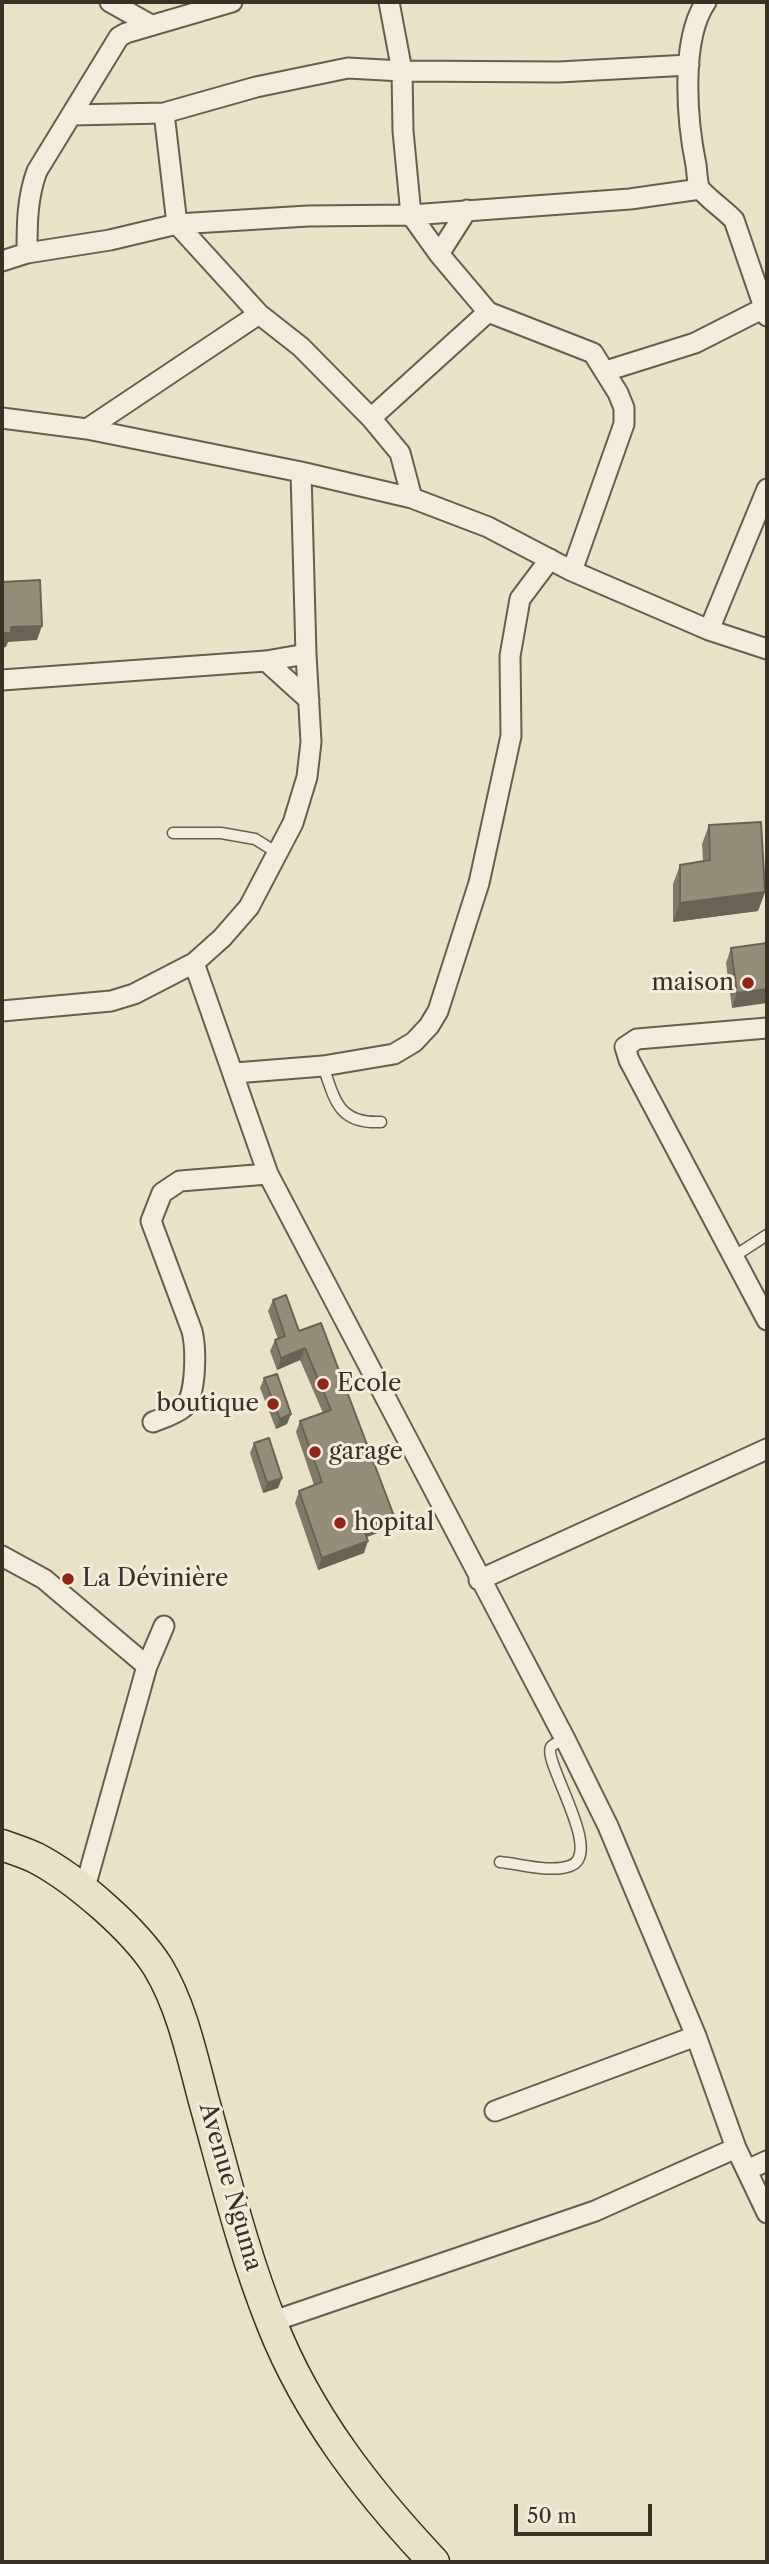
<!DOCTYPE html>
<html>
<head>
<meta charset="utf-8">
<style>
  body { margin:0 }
  #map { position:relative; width:769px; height:2564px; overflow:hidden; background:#eae2c7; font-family:"Libre Caslon Text",serif }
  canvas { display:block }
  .frame { position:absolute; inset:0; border:4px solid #3a3124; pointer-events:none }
  .scale { position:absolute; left:514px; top:2504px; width:138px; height:32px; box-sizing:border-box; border:4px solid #3a3124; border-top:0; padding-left:9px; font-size:21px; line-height:24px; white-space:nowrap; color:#3a3124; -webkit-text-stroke:5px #f1ecdb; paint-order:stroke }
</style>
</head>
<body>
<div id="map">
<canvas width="769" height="2564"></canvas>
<div class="frame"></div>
<div class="scale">50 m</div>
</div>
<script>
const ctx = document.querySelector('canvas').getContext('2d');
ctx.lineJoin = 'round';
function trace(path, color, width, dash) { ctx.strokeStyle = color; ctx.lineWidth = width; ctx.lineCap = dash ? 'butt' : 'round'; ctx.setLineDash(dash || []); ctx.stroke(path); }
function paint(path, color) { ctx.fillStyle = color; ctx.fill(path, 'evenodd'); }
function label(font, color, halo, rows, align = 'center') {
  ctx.font = font + ' "Libre Caslon Text",serif'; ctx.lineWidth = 6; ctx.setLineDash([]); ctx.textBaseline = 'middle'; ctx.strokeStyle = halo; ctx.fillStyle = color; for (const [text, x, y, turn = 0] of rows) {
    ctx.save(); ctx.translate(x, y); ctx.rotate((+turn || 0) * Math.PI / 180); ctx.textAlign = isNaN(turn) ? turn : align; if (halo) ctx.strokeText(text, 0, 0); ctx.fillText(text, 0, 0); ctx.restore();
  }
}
const service = new Path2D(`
  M 173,833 L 221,833 L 255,839 L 276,852
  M 323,1066 C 335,1100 338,1124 381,1122
  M 733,1257 L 767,1235
  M 500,1862 C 521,1864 550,1873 570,1866 C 605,1854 542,1761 551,1747 C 554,1743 561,1741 565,1739`);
const minor = new Path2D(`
  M 110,2 L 151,25
  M 389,2 L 402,71 L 403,131 L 411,215 L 439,254 L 488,312 L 593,353 L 618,393 L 624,408 L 624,424 L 572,571
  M 706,2 C 680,40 687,121 696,165 C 697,172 697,180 699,187 C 703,195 726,211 734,220 L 767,316
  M 164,113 L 177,224 L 259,314 L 301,347 L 371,418 L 400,453 L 412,498
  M 72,115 L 164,113 L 256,87 L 348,68 L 402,71 L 559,72 L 689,65
  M 27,253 C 27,224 27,198 37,171 L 119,37 L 126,33 L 232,2
  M 439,254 L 467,210
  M 2,261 L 27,253 L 110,240 L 177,224 L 308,216 L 411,215 L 630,199 L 700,189
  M 606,371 L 695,343 L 764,308
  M 2,418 L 87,429 L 301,472 L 412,498 L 488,527 L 572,571 L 709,630 L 767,649
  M 371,418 L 488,312
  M 87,429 L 259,314
  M 709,630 L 767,489
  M 266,661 L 309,700
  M 2,680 L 266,661 L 306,654
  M 194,963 L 268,1174 L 565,1739 L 608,1826 L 696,2036 L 736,2148 L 767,2213
  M 2,1011 L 111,1001 L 134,994 L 194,963 L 222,938 L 249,907 L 293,823 L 307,777 L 311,742 L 306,654 L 301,472
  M 767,1028 L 637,1039 L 625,1047 L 629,1060 L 767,1320
  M 235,1073 L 323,1066 L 394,1054 L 414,1042 L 429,1026 L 438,1011 L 479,883 L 511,736 L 510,656 L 520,599 L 550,559
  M 153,1422 C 163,1418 176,1414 184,1407 C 197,1395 196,1347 192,1331 L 151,1221 L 162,1193 L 180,1181 L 268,1174
  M 2,1556 L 44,1579 L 147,1666
  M 479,1580 L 767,1449
  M 84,1891 L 147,1666 L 164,1626
  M 495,2111 L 696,2036
  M 747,2170 L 767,2161
  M 271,2322 L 595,2211 L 736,2148`);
const primary = new Path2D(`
  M 2,1845 C 13,1849 26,1853 36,1858 C 76,1879 134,1929 158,1967 C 182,2007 192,2056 204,2101 C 225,2176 243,2252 272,2324 C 308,2415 367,2491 434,2562`);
trace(service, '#665d4d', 13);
trace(minor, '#665d4d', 23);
trace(primary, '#3a3124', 33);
trace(service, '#f1ecdb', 10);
trace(minor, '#f1ecdb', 19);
trace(primary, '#eae2c7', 30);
paint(new Path2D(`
  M 709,825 L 765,892 L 758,911 L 673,922 L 673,884 L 680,865 L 703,861 L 702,844 Z
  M 767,943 L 732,1008 L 726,963 L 731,948 Z
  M 273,1300 L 299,1331 L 390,1528 L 367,1537 L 364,1553 L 318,1570 L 295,1503 L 299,1491 L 314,1485 L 296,1432 L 300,1421 L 323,1413 L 300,1360 L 277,1370 L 270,1351 L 275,1340 L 278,1339 L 268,1311 Z
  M 264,1378 L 287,1424 L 276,1429 L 260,1388 Z
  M 254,1443 L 282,1478 L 278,1488 L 263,1493 L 250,1453 Z`), '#817968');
paint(new Path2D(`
  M 42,626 L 37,640 L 8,642 L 6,647 L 2,648 L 2,633 L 11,627 Z
  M 765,892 L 758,911 L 673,922 L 680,903 Z
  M 767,989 L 767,1003 L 732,1008 L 737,993 Z
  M 305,1348 L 300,1360 L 277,1370 L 281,1358 Z
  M 291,1414 L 287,1424 L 276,1429 L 280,1419 Z
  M 282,1478 L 278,1488 L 263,1493 L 267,1483 Z
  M 394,1516 L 390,1528 L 359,1540 L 363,1528 Z
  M 368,1541 L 364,1553 L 318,1570 L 322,1558 Z`), '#696355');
const building = new Path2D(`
  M 40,580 L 42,626 L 11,627 L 11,633 L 2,633 L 2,582 Z
  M 761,822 L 765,892 L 680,903 L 680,865 L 710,860 L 709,825 Z
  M 767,943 L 767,989 L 737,993 L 731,948 Z
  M 286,1295 L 299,1331 L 321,1323 L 394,1516 L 363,1528 L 368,1541 L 322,1558 L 299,1491 L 322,1482 L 300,1421 L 331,1410 L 305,1348 L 281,1358 L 275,1340 L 285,1336 L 273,1300 Z
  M 277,1374 L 291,1414 L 280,1419 L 264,1378 Z
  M 269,1438 L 282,1478 L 267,1483 L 254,1443 Z`);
paint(building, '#968d79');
trace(building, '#696355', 2);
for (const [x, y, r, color] of [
  [748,983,7,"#8f2418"],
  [323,1384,7,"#8f2418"],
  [273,1404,7,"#8f2418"],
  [315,1452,7,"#8f2418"],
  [340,1523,7,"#8f2418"],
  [68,1579,7,"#8f2418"]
]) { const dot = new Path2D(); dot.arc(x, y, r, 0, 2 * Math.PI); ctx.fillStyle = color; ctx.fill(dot); trace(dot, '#f1ecdb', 2.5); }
label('24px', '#3a3124', '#f1ecdb', [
  ["maison",734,983,"right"],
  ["Ecole",337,1384],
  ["boutique",259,1404,"right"],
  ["garage",329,1452],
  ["hopital",354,1523],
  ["La Dévinière",82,1579]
], 'left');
label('24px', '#3a3124', '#f1ecdb', [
  ["Avenue Nguma",230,2187,74]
]);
</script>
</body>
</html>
